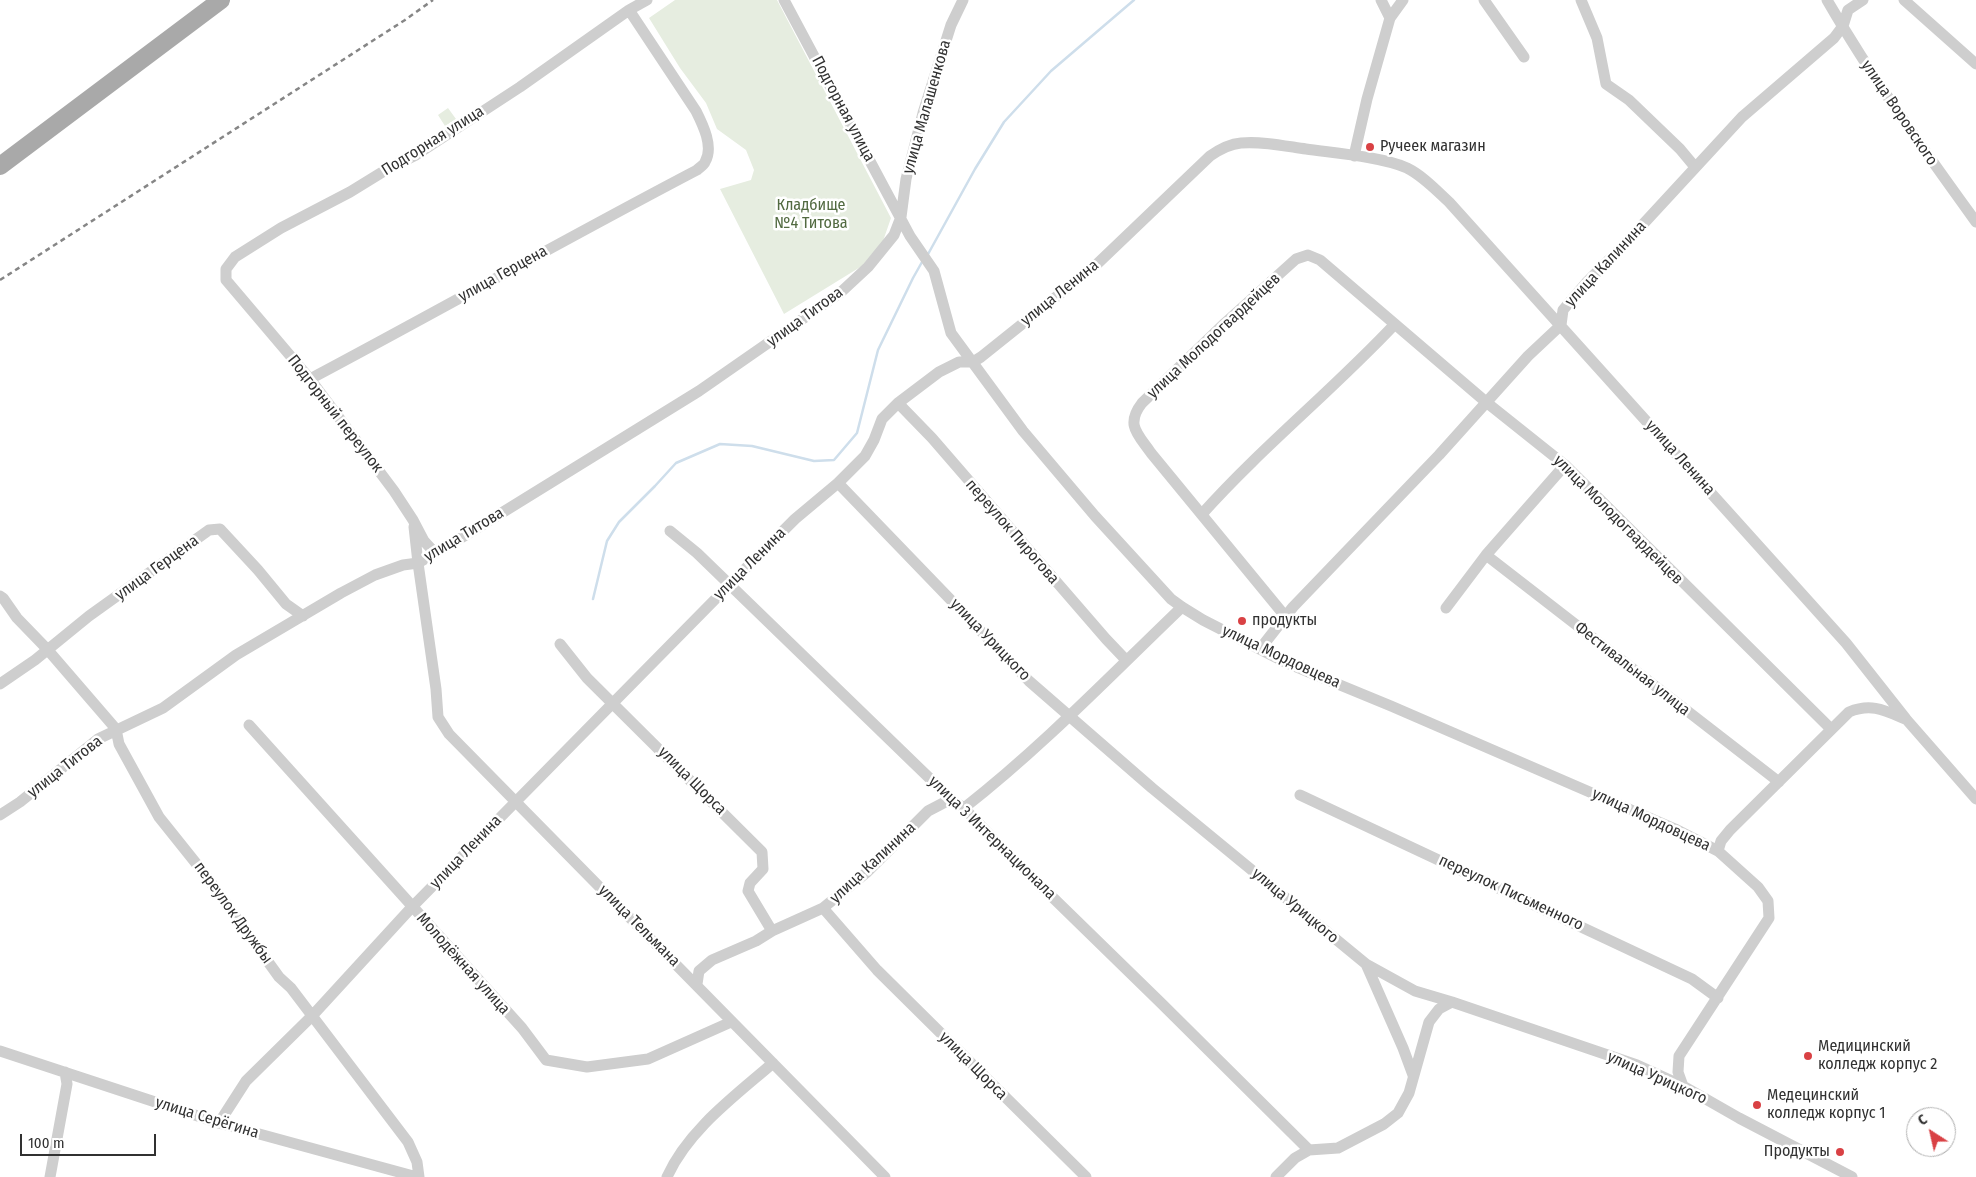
<!DOCTYPE html>
<html>
<head>
<meta charset="utf-8">
<style>
  body { margin:0 }
  #map { position:relative; width:1976px; height:1177px; overflow:hidden; background:#fff; font-family:"Fira Sans Condensed",sans-serif }
  canvas { display:block }
  .north { position:absolute; left:1906px; top:1107px; width:50px; height:50px; box-sizing:border-box; background:#fff; border:1px solid #adadad; border-radius:50%; rotate:325deg; font-size:14px; font-weight:700; line-height:20px; text-align:center; color:#313131 }
  .north::after { content:''; display:block; margin:auto; width:18px; height:22px; background:#d94144; clip-path:polygon(50% 0,100% 100%,50% 72%,0 100%) }
  .scale { position:absolute; left:20px; top:1134px; width:136px; height:22px; box-sizing:border-box; border:2px solid #313131; border-top:0; padding-left:6px; font-size:15px; line-height:18px; white-space:nowrap; color:#313131; -webkit-text-stroke:4px #fff; paint-order:stroke }
</style>
</head>
<body>
<div id="map">
<canvas width="1976" height="1177"></canvas>
<div class="north">С</div>
<div class="scale">100 m</div>
</div>
<script>
const ctx = document.querySelector('canvas').getContext('2d');
ctx.lineJoin = 'round';
function paint(path, color) { ctx.fillStyle = color; ctx.fill(path, 'evenodd'); }
function trace(path, color, width, dash) { ctx.strokeStyle = color; ctx.lineWidth = width; ctx.lineCap = dash ? 'butt' : 'round'; ctx.setLineDash(dash || []); ctx.stroke(path); }
function label(font, color, halo, rows, align = 'center') {
  ctx.font = font + ' "Fira Sans Condensed",sans-serif'; ctx.lineWidth = 5; ctx.setLineDash([]); ctx.textBaseline = 'middle'; ctx.strokeStyle = halo; ctx.fillStyle = color; for (const [text, x, y, turn = 0] of rows) {
    ctx.save(); ctx.translate(x, y); ctx.rotate((+turn || 0) * Math.PI / 180); ctx.textAlign = isNaN(turn) ? turn : align; if (halo) ctx.strokeText(text, 0, 0); ctx.fillText(text, 0, 0); ctx.restore();
  }
}
paint(new Path2D(`
  M 675,0 L 777,0 L 891,218 L 883,241 L 862,266 L 784,314 L 720,189 L 751,180 L 754,170 L 746,150 L 717,129 L 706,103 L 680,68 L 649,18 Z
  M 448,108 L 456,119 L 445,126 L 438,115 Z`), '#e6ede0');
trace(new Path2D(`
  M 927,256 L 975,169 L 1004,122 L 1051,71 L 1134,0
  M 593,599 L 607,541 L 619,522 L 655,486 L 676,463 L 720,444 L 752,446 L 814,461 L 834,460 L 857,433 L 878,350 L 913,278 L 922,262`), '#cedeeb', 2.5);
trace(new Path2D(`
  M 784,0 L 910,236 L 934,271 L 951,333 L 1023,431 L 1095,516 L 1171,599 L 1182,607 L 1203,620 L 1289,664 L 1391,706 L 1675,829 L 1718,851 L 1758,887 L 1768,901 L 1769,918 L 1679,1056 L 1678,1072 L 1683,1086
  M 1484,0 L 1524,57
  M 1581,0 L 1597,38 L 1606,84 L 1629,100 L 1680,149 L 1695,167
  M 1827,0 C 1872,78 1924,150 1976,222
  M 1904,0 L 1976,64
  M 1390,18 L 1403,0
  M 1354,156 L 1367,99 L 1390,18 L 1381,0
  M 310,379 C 440,310 567,238 697,170 C 699,168 704,165 705,162 C 714,147 703,125 696,111 L 629,10
  M 898,403 L 932,438 L 1106,639 L 1126,660
  M 838,483 L 1029,681 L 1152,788 L 1366,964 L 1415,991 L 1452,1002 L 1637,1065 L 1683,1086 L 1739,1118 L 1852,1177
  M 1202,514 C 1262,447 1333,390 1395,324
  M 414,527 L 418,563 L 436,689 L 438,717 L 449,734 L 885,1177
  M 670,531 L 697,553 L 951,799 L 964,808 L 1001,847 L 1161,1003 L 1309,1150
  M 435,553 L 424,541 L 413,520 L 394,491 L 310,379 L 226,280 L 226,269 L 235,257 L 281,228 L 350,192 L 389,168 L 416,155 L 520,87 L 629,10 L 647,0
  M 1486,555 L 1779,782
  M 0,596 L 3,598 L 17,618 L 47,649 L 116,729 L 119,744 L 159,817 L 207,877 L 279,977 L 291,988 L 408,1142 L 417,1162 L 419,1177
  M 1446,608 L 1486,555 L 1565,465
  M 1285,616 L 1151,453 C 1138,434 1125,425 1142,403 L 1225,323 L 1296,259 L 1308,255 L 1320,260 L 1486,402 L 1565,465 L 1831,729
  M 560,644 L 587,678 L 762,852 L 763,869 L 750,883 L 748,891 L 772,931
  M 1260,649 L 1293,607 L 1439,455 L 1528,356 L 1561,325 L 1563,310 L 1586,283 L 1622,247 L 1742,117 L 1834,38 L 1843,26 L 1848,10 L 1863,0
  M 0,684 L 35,660 L 89,616 L 209,530 L 220,529 L 258,570 L 286,604 L 303,616
  M 249,725 L 522,1028 L 546,1060 L 587,1067 L 648,1059 L 731,1022
  M 1300,795 C 1431,856 1562,917 1692,979 L 1718,998
  M 964,808 C 1042,747 1110,676 1182,607
  M 0,815 L 20,802 L 98,739 L 163,708 L 236,655 L 341,593 L 375,575 L 403,565 L 418,563 L 466,535 L 699,391 L 840,293 L 868,267 L 894,235 L 901,217 L 906,179 L 923,113 L 951,25 L 963,0
  M 1718,851 L 1721,841 L 1730,830 L 1849,712 C 1871,703 1884,710 1905,719
  M 823,908 L 877,970 L 1086,1177
  M 1366,964 L 1403,1048 L 1413,1075
  M 697,984 L 699,971 L 712,960 L 756,941 L 772,931 L 823,908 L 866,873 L 928,811 L 951,799
  M 0,1051 L 219,1123 L 417,1177
  M 219,1123 L 246,1081 L 312,1016 L 412,907 L 746,568 L 795,519 L 838,483 L 865,456 L 874,440 L 882,419 L 898,403 L 939,372 L 959,362 L 973,362 L 981,357 L 1096,265 L 1210,156 C 1220,149 1229,144 1241,143 C 1262,141 1285,146 1306,149 C 1334,153 1383,157 1407,168 C 1423,176 1436,190 1449,202 L 1846,643 L 1906,719 L 1976,799
  M 50,1177 L 67,1084 L 65,1072
  M 667,1177 C 688,1130 735,1096 773,1063
  M 1276,1177 L 1295,1158 L 1309,1150 L 1338,1148 L 1384,1124 L 1398,1113 L 1409,1093 L 1429,1022 L 1439,1009 L 1452,1002`), '#cecece', 11);
trace(new Path2D(`
  M 0,166 L 221,0`), '#a9a9a9', 18);
trace(new Path2D(`
  M 0,280 L 405,20 L 433,0`), '#868686', 2.5, [5, 4]);
for (const [x, y, r, color] of [
  [1370,147,5,"#d94144"],
  [1242,621,5,"#d94144"],
  [1808,1056,5,"#d94144"],
  [1757,1105,5,"#d94144"],
  [1840,1152,5,"#d94144"]
]) { const dot = new Path2D(); dot.arc(x, y, r, 0, 2 * Math.PI); ctx.fillStyle = color; ctx.fill(dot); trace(dot, '#fff', 2); }
label('16px', '#313131', '#fff', [
  ["улица Малашенкова",927,107,-74],
  ["Подгорная улица",843,109,62],
  ["улица Воровского",1899,113,56],
  ["Подгорная улица",433,141,-32],
  ["улица Калинина",1606,264,-47],
  ["улица Герцена",503,274,-29],
  ["улица Ленина",1060,293,-39],
  ["улица Титова",805,317,-36],
  ["улица Молодогвардейцев",1214,336,-43],
  ["Подгорный переулок",335,414,52],
  ["улица Ленина",1680,458,48],
  ["улица Молодогвардейцев",1618,520,45],
  ["переулок Пирогова",1012,532,49],
  ["улица Титова",464,535,-31],
  ["улица Ленина",750,564,-45],
  ["улица Герцена",157,568,-36],
  ["улица Урицкого",990,640,46],
  ["улица Мордовцева",1281,657,25],
  ["Фестивальная улица",1632,669,38],
  ["улица Титова",65,767,-38],
  ["улица Щорса",692,781,45],
  ["улица Мордовцева",1651,820,25],
  ["улица 3 Интернационала",992,838,44],
  ["улица Ленина",466,852,-46],
  ["улица Калинина",873,863,-43],
  ["переулок Письменного",1511,893,25],
  ["улица Урицкого",1295,906,40],
  ["переулок Дружбы",233,913,54],
  ["улица Тельмана",639,926,45],
  ["Молодёжная улица",463,964,48],
  ["улица Щорса",973,1066,45],
  ["улица Урицкого",1657,1078,24],
  ["улица Серёгина",207,1118,17]
]);
label('16px', '#313131', '#fff', [
  ["Ручеек магазин",1380,147],
  ["продукты",1252,621],
  ["Медицинский",1818,1047],
  ["колледж корпус 2",1818,1065],
  ["Медецинский",1767,1096],
  ["колледж корпус 1",1767,1114],
  ["Продукты",1830,1152,"right"]
], 'left');
label('16px', '#526a41', '#fff', [
  ["Кладбище",811,206],
  ["№4 Титова",811,224]
]);
</script>
</body>
</html>
